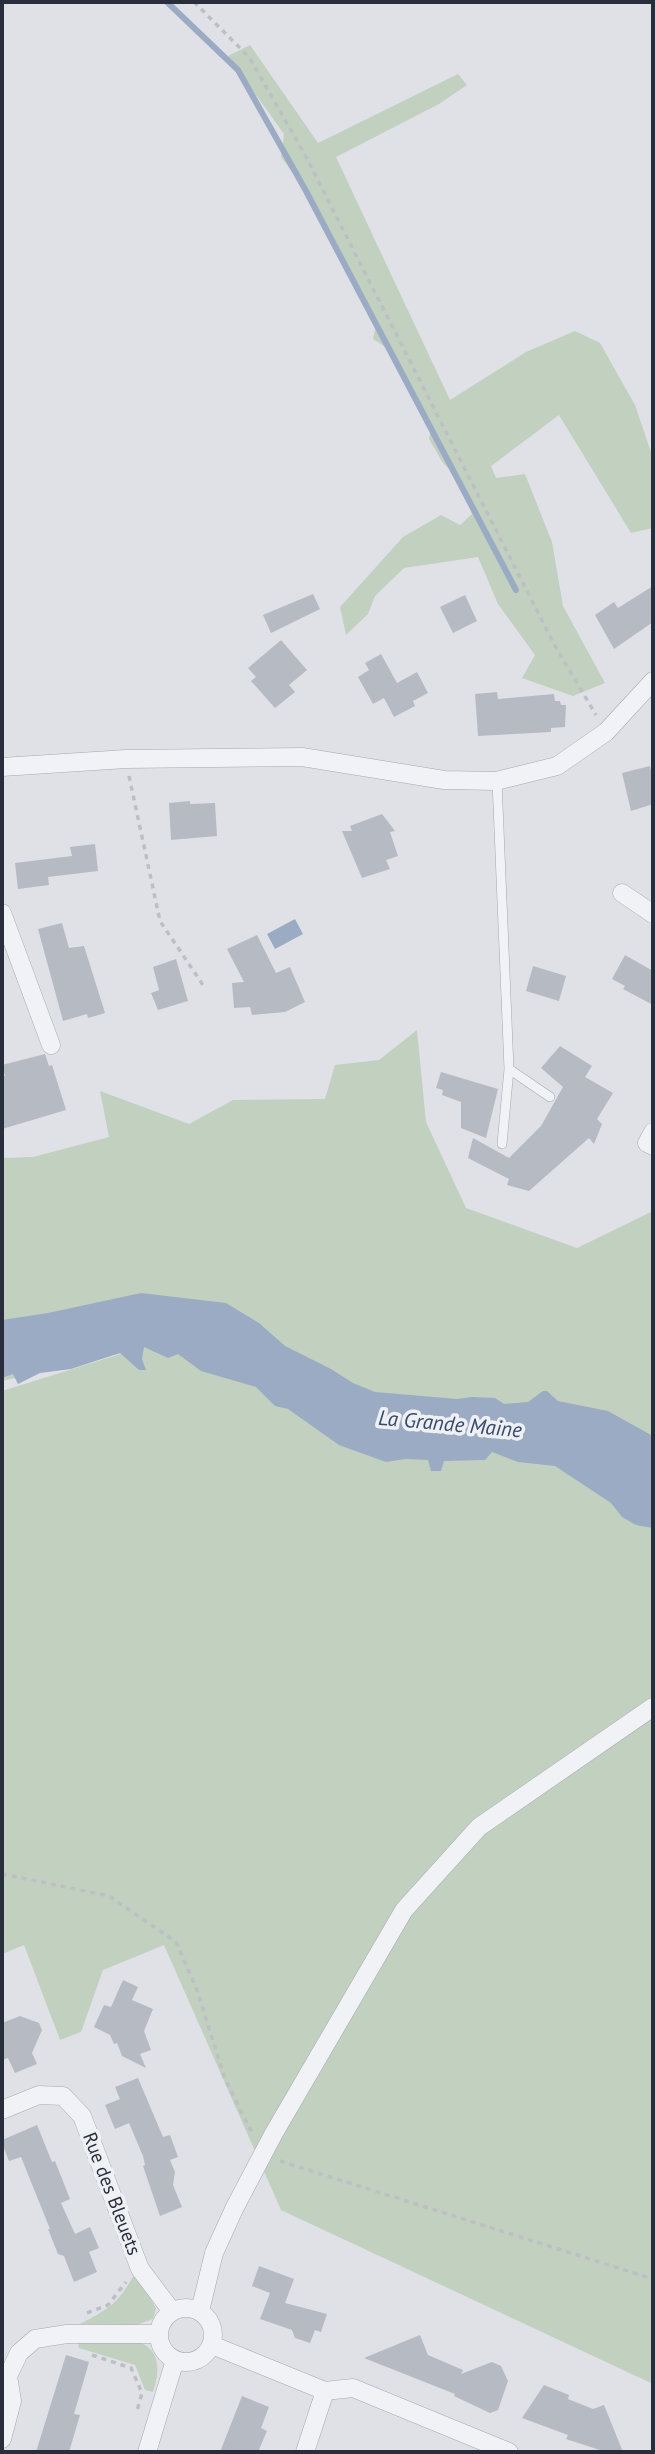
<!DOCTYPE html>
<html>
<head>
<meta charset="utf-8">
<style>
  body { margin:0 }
  #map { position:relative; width:655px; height:2454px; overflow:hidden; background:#dfe1e7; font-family:"PT Sans",sans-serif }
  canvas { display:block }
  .frame { position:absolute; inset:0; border:4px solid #292e3c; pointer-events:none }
</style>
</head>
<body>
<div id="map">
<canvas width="655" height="2454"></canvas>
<div class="frame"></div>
</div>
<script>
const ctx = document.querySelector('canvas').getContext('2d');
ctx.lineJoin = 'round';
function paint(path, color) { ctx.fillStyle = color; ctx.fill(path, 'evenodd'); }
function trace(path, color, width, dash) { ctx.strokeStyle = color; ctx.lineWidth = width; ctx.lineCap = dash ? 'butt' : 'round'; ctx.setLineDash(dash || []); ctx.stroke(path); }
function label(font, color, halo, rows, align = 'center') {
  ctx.font = font + ' "PT Sans",sans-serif'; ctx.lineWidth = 7; ctx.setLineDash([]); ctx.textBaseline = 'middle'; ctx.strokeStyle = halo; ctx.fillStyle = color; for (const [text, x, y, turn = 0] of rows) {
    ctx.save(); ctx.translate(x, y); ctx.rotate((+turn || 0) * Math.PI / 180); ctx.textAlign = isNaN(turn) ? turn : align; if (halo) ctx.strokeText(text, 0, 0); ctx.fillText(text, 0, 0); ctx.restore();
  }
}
paint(new Path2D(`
  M 250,45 L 318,143 L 458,74 L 467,85 L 439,104 L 336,157 L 450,400 L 526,352 L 575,331 L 600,343 L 635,405 L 653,458 L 653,528 L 631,533 L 559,415 L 491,466 L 496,478 L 525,474 L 552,542 L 563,606 L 605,683 L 573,696 L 522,678 L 535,655 L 498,604 L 478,557 L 404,568 L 375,596 L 368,614 L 346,635 L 340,607 L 403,537 L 441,515 L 460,525 L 472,514 L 457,476 L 443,463 L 429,439 L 431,426 L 390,350 L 373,339 L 377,320 L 317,206 L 281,157 L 284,134 L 228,56 Z
  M 417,1030 L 426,1122 L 466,1208 L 577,1248 L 653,1211 L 653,2384 L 281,2210 L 164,1945 L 103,1970 L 81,2032 L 60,2040 L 24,1945 L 2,1954 L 2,1391 L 127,1352 L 2,1381 L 2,1158 L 33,1157 L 109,1137 L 100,1091 L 189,1124 L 233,1100 L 325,1099 L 335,1065 L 379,1060 Z
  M 135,2273 L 156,2308 L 153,2319 L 136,2325 L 80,2324 C 110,2308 118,2304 135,2273 Z
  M 78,2341 C 91,2342 132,2339 141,2343 C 162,2352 159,2375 153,2392 L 145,2390 L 135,2365 L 79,2348 Z`), '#c2d0c0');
paint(new Path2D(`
  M 295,919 L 303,934 L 275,949 L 267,934 Z
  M 141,1293 L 226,1303 L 259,1323 L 285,1346 L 331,1369 L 353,1383 L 375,1392 L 457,1399 L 472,1397 L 495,1398 L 504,1404 L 528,1402 L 543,1391 L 547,1391 L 558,1401 L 608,1411 L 651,1435 L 653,1438 L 653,1528 L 636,1525 L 622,1517 L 611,1503 L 555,1466 L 518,1462 L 492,1452 L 485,1460 L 444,1461 L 441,1471 L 431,1471 L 428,1460 L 406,1459 L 386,1462 L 339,1445 L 288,1409 L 275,1406 L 256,1387 L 201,1371 L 178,1354 L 168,1358 L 144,1347 L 142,1359 L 146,1370 L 139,1370 L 120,1353 L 71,1369 L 40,1373 L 18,1384 L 13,1374 L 2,1378 L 2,1320 L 48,1313 Z`), '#9cabc4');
trace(new Path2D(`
  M 167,2 L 238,70 L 306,191 L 516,590`), '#9cabc4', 6);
paint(new Path2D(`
  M 653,586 L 653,622 L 614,649 L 595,615 L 614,602 L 618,608 Z
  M 313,594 L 320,609 L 271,633 L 263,615 Z
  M 465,595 L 477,621 L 453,633 L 440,607 Z
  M 281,640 L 307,670 L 289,685 L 295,692 L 275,708 L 251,681 L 256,677 L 248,668 Z
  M 381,654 L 397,683 L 417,672 L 428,693 L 413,701 L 415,706 L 394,717 L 384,698 L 373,704 L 358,677 L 369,670 L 365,663 Z
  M 497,692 L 498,699 L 554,694 L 555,701 L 560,701 L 561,705 L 566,705 L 565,727 L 551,728 L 551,732 L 478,736 L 475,694 Z
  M 650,766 L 653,781 L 653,804 L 631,811 L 622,773 Z
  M 190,801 L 190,804 L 215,803 L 217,836 L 171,840 L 169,803 Z
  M 382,814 L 395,831 L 390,832 L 398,856 L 386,860 L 390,869 L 362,878 L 342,831 L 352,831 L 350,826 Z
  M 95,844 L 98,871 L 48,877 L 49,885 L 18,889 L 15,863 L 72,856 L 70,847 Z
  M 62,923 L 69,948 L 84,946 L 105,1013 L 88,1018 L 87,1014 L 63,1021 L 38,929 Z
  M 257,935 L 276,973 L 290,967 L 305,1002 L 285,1012 L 252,1015 L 250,1007 L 234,1008 L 232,983 L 244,982 L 227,949 Z
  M 625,955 L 653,971 L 653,1005 L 623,989 L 625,986 L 612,979 Z
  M 176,959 L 188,1001 L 158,1010 L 151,993 L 159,990 L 153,967 Z
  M 533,966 L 566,976 L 559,1001 L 526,991 Z
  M 560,1046 L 592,1066 L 585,1077 L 613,1093 L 597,1119 L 602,1124 L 594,1144 L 589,1138 L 529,1191 L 507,1185 L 509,1179 L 468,1158 L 473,1138 L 509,1158 L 541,1126 L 563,1087 L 541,1068 Z
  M 45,1054 L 49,1066 L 52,1065 L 66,1110 L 2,1129 L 2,1076 L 5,1076 L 2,1065 Z
  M 441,1072 L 498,1089 L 486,1138 L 461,1128 L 461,1102 L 442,1095 L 443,1090 L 436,1088 Z
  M 123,1980 L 138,1987 L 132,2000 L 153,2009 L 144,2031 L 151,2050 L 140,2054 L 146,2068 L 122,2056 L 117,2043 L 114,2044 L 110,2035 L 94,2027 L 104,2005 L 111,2007 Z
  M 20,2016 L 39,2023 L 42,2030 L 32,2053 L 37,2064 L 15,2073 L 8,2058 L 2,2060 L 2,2023 Z
  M 138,2078 L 163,2137 L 170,2135 L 178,2157 L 170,2160 L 175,2172 L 173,2185 L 182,2207 L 160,2216 L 143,2166 L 145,2165 L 143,2156 L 129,2123 L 115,2129 L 105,2105 L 120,2099 L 115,2087 Z
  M 37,2125 L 52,2162 L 55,2161 L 70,2199 L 61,2203 L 75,2234 L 90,2227 L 99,2248 L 89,2252 L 97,2272 L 74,2282 L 64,2256 L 58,2254 L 48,2229 L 50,2229 L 21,2157 L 9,2161 L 2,2143 L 2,2140 Z
  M 259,2266 L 294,2279 L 285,2303 L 327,2314 L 321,2332 L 315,2330 L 310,2343 L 295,2338 L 292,2330 L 260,2319 L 270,2293 L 252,2286 Z
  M 420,2335 L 428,2355 L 463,2370 L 461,2374 L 492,2362 L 501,2366 L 508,2381 L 498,2410 L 490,2413 L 454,2396 L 455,2394 L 364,2358 Z
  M 66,2355 L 89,2362 L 74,2414 L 80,2415 L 69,2452 L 36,2452 Z
  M 544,2385 L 569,2395 L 568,2399 L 593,2409 L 604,2405 L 623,2452 L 606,2452 L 566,2439 L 568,2435 L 522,2418 Z
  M 242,2396 L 269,2407 L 261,2428 L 267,2431 L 258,2452 L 220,2452 Z`), '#b6bac3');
const service = new Path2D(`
  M 497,781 L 509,1069 L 502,1144
  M 509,1069 L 550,1097`);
const minor = new Path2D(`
  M 2,767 L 126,759 L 302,757 L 444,780 L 496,781 L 557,766 L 606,732 L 653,681
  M 622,893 L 653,914
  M 2,913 L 51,1045
  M 653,1132 L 647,1143 L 653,1146
  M 2,2110 L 39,2095 L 63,2096 L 82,2116 L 140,2269 L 171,2310
  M159 2335a27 27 0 1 1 54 0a27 27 0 1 1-54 0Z
  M 200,2311 L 214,2253 L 235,2207 L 274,2133 L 404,1910 L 479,1827 L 653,1707
  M 212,2345 L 325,2391 L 353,2388 L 509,2452
  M 2,2439 L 12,2401 L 8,2376 L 19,2353 L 35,2339 L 67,2334 L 159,2334
  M 147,2452 L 175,2360
  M 305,2452 L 325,2391`);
trace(service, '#a5a8b0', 10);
trace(minor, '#a5a8b0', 19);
trace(new Path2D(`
  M 194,2 L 249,57 L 305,155 L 555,646 L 596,715
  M 129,776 L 160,921 L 203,985
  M 2,1874 L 109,1896 L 176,1942 L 197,1990 L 225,2079 L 252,2133
  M 280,2161 L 653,2279
  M 87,2313 L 108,2305 L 126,2282
  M 92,2355 L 131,2368 L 142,2393 L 137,2411`), '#bdbfc5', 3.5, [5, 5]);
trace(service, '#f1f2f5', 9);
trace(minor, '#f1f2f5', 18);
label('19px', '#292e3c', '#eef0f4', [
  ["Rue des Bleuets",111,2194,69]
]);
label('italic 21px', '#37496c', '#eef0f4', [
  ["La Grande Maine",450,1425,5]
]);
</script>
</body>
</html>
